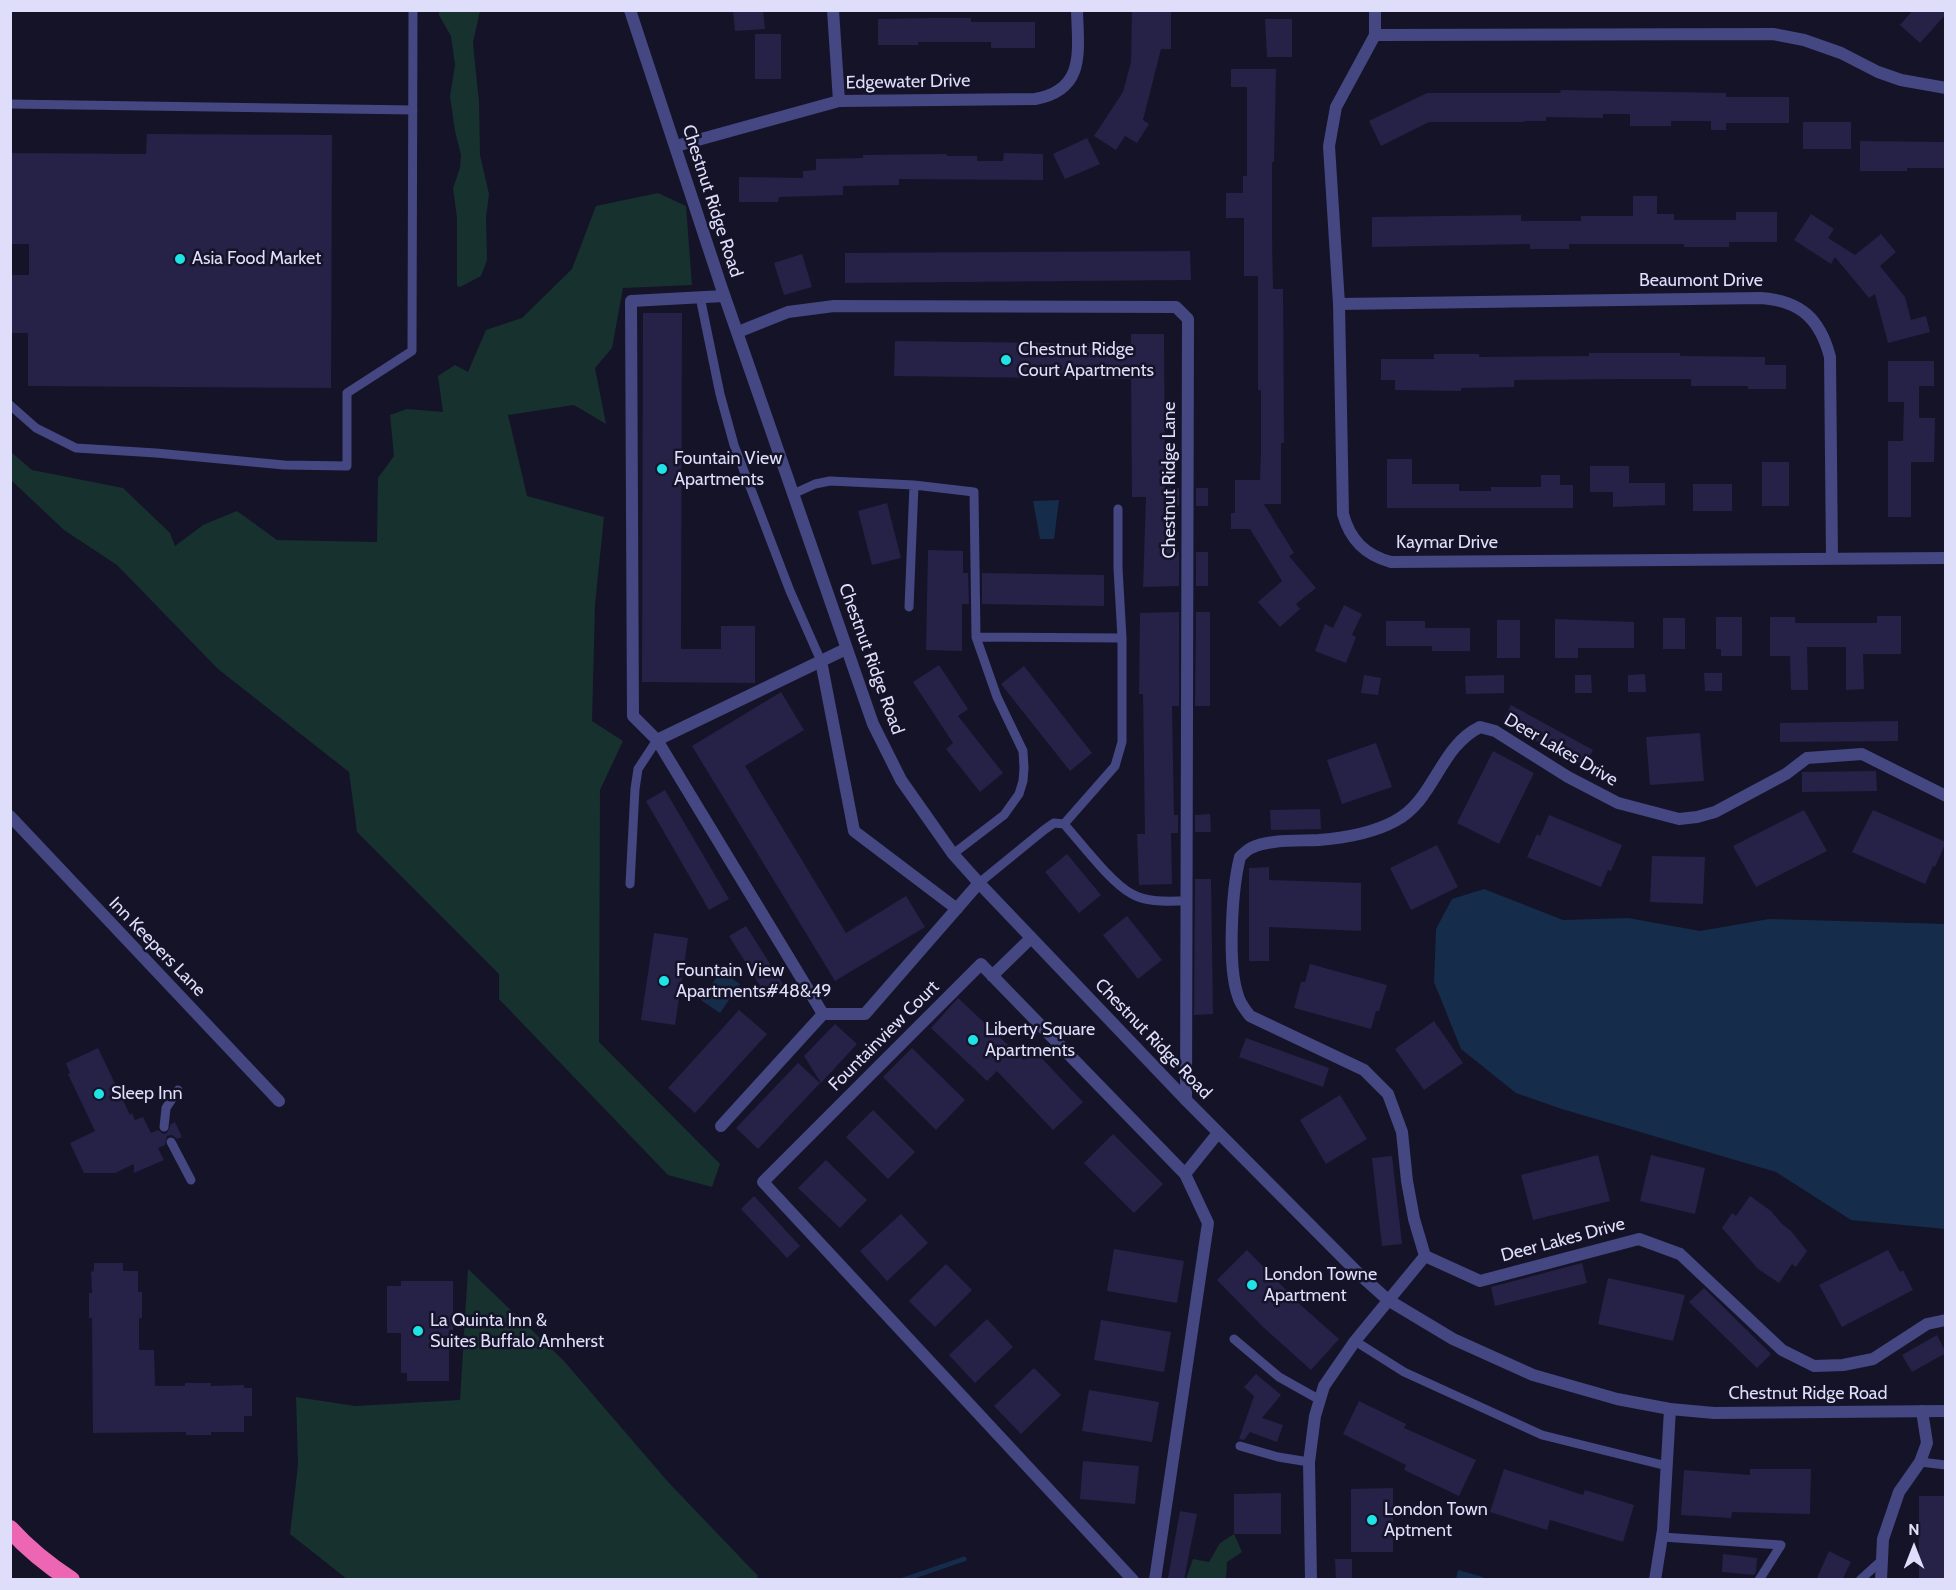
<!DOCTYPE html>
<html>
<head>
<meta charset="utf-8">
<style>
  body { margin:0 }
  #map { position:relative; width:1956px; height:1590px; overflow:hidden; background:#151328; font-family:Cabin,sans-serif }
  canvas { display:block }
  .frame { position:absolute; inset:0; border:12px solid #dedefb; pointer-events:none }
  .north { position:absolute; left:1884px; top:1518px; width:60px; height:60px; -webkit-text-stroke:4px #151328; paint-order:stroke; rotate:0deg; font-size:16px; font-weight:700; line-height:24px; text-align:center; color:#dedefb }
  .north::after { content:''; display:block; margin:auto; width:21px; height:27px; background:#dedefb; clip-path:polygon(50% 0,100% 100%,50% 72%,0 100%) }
</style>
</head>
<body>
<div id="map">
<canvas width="1956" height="1590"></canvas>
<div class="frame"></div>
<div class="north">N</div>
</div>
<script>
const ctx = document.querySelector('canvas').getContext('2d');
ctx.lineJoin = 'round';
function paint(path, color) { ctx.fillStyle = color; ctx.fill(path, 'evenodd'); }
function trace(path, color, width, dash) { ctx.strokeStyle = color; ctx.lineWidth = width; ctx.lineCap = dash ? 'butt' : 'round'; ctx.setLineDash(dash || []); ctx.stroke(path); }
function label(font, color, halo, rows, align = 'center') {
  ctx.font = font + ' Cabin,sans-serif'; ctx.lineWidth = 5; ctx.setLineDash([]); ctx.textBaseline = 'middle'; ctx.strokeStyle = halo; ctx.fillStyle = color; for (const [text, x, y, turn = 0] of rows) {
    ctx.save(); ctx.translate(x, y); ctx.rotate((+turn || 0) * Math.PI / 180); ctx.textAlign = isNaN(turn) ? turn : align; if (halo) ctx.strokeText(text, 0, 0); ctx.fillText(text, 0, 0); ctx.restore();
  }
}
paint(new Path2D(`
  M 439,11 L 480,11 L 473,42 L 474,54 L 479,102 L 480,155 L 489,194 L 486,217 L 487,260 L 481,276 L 460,287 L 457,286 L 457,218 L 453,188 L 460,168 L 461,155 L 455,131 L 450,96 L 455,65 L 451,36 L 439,15 Z
  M 658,193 L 686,206 L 692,285 L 623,288 L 612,348 L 595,368 L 606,424 L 574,405 L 508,415 L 527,496 L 604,517 L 595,604 L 592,721 L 623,741 L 600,790 L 599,1042 L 720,1164 L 712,1187 L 668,1175 L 499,999 L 499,974 L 357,832 L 349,772 L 218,669 L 117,565 L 64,530 L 11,480 L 11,452 L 32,470 L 123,488 L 170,533 L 175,546 L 203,525 L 237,511 L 277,540 L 377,542 L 378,478 L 394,456 L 390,415 L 407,409 L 443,412 L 438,376 L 455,365 L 468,372 L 486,330 L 522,318 L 572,269 L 596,206 Z
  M 468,1269 L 564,1361 L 669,1483 L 758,1576 L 756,1579 L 347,1579 L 290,1534 L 298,1465 L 296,1397 L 355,1406 L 460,1400 Z
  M 1234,1534 L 1242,1552 L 1227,1562 L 1226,1579 L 1186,1579 L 1193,1559 L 1209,1562 L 1220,1543 Z`), '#17312e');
paint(new Path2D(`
  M 1059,500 L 1054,539 L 1040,539 L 1033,501 Z
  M 1484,889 L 1563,920 L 1628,918 L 1700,931 L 1769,919 L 1945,924 L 1945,1229 L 1851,1220 L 1776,1172 L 1562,1109 L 1516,1093 L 1461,1049 L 1434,982 L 1436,929 L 1452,899 Z
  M 721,971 L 740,984 L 720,1013 L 701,1000 Z
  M 1458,1570 L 1483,1577 L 1482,1579 L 1456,1579 Z`), '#152d4a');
trace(new Path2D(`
  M 903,1580 L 964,1559`), '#152d4a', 5);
paint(new Path2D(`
  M 733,10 L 763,10 L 765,29 L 735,31 Z
  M 1132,10 L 1171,10 L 1171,49 L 1161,49 L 1143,120 L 1149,124 L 1137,143 L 1125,136 L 1116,150 L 1094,136 L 1123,92 L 1131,62 Z
  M 1913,10 L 1946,10 L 1946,14 L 1920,43 L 1900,25 Z
  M 930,18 L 971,18 L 971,22 L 1035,22 L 1035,48 L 991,48 L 991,42 L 918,42 L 918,45 L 878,45 L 878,19 Z
  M 1265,19 L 1292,19 L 1292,57 L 1267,57 Z
  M 755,34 L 781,34 L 781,79 L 755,79 Z
  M 1231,69 L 1276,69 L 1274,162 L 1272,162 L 1272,236 L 1273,289 L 1283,289 L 1284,443 L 1281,443 L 1281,504 L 1264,504 L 1294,553 L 1289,556 L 1316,588 L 1296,604 L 1300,609 L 1280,627 L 1258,602 L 1282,581 L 1250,529 L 1231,529 L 1231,513 L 1235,513 L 1235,480 L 1260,480 L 1261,453 L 1261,390 L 1258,390 L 1258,276 L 1244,276 L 1244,218 L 1226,218 L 1226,193 L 1243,193 L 1243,176 L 1247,176 L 1247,87 L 1231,87 Z
  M 1561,90 L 1726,93 L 1726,97 L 1789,97 L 1789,123 L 1726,123 L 1726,130 L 1711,130 L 1711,121 L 1671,121 L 1671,126 L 1630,126 L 1630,114 L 1603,114 L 1603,118 L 1546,117 L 1546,121 L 1524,121 L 1524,122 L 1429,122 L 1381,146 L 1369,121 L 1427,93 L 1560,93 Z
  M 1803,122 L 1851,122 L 1851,149 L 1803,149 Z
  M 147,134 L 332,135 L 331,388 L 28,386 L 28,333 L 10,333 L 10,275 L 29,275 L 29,244 L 10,244 L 10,153 L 146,154 Z
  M 1087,138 L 1100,164 L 1065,179 L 1053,154 Z
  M 1860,141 L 1946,142 L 1946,168 L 1907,168 L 1907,171 L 1860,171 Z
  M 1004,153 L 1043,154 L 1043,180 L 899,179 L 899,185 L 843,186 L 843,195 L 779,197 L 778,202 L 739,202 L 739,177 L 803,178 L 803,171 L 816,170 L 816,159 L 863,158 L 863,155 L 947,154 L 947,156 L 977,156 L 977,161 L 1003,161 Z
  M 1633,196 L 1657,196 L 1657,214 L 1674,214 L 1674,220 L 1736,220 L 1736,212 L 1777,212 L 1777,242 L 1729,242 L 1729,247 L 1684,247 L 1684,244 L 1569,244 L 1569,249 L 1530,249 L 1530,244 L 1372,247 L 1372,217 L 1521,215 L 1521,221 L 1581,221 L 1581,216 L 1633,216 Z
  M 1811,214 L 1834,229 L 1828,238 L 1855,255 L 1881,234 L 1896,252 L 1880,266 L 1905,297 L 1911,320 L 1926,316 L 1930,332 L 1888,343 L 1875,294 L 1869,298 L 1835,257 L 1831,264 L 1794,240 Z
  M 1190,251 L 1191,280 L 845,283 L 845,253 Z
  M 802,254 L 812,287 L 784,295 L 774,263 Z
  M 643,313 L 682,313 L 681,649 L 721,649 L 721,626 L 755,626 L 755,683 L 642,682 Z
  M 1131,334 L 1164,334 L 1165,488 L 1179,488 L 1179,506 L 1173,506 L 1171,552 L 1179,552 L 1179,586 L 1143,587 L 1146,497 L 1132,497 L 1131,379 L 894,376 L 895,341 L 1131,344 Z
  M 1589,353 L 1680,353 L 1680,356 L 1765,357 L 1765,365 L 1786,365 L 1786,389 L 1748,389 L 1748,386 L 1691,386 L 1691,379 L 1625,379 L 1514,380 L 1514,387 L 1461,388 L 1461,391 L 1395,390 L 1395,380 L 1381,380 L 1381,359 L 1434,359 L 1434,354 L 1479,354 L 1479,357 L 1589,356 Z
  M 1888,361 L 1934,361 L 1934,386 L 1919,386 L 1919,418 L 1935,418 L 1934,462 L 1911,462 L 1911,517 L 1888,517 L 1888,441 L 1903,441 L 1904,402 L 1888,402 Z
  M 1387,459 L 1412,459 L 1412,484 L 1459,484 L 1459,491 L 1491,491 L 1491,487 L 1541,487 L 1541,475 L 1560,475 L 1560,485 L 1573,485 L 1573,508 L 1387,508 Z
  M 1762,462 L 1789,462 L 1789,506 L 1762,506 Z
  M 1590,466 L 1629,466 L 1629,483 L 1665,483 L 1665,505 L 1613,507 L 1613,492 L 1590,492 Z
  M 1693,484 L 1732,484 L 1732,511 L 1693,511 Z
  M 1196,488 L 1208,488 L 1208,506 L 1196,506 Z
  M 887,503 L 901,558 L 872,565 L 858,511 Z
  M 928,550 L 963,551 L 963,573 L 968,573 L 969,604 L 962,604 L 962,651 L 926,650 Z
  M 1196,552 L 1208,552 L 1208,586 L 1196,586 Z
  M 982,573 L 1104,575 L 1104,606 L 982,604 Z
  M 1344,605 L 1362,614 L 1352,635 L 1356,637 L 1346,663 L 1315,651 L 1325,624 L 1333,628 Z
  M 1179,612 L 1179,706 L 1172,706 L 1174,815 L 1178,815 L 1178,833 L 1171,833 L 1172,884 L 1139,885 L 1137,834 L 1145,834 L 1143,694 L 1139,694 L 1140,613 Z
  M 1196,612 L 1210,612 L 1210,706 L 1195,706 Z
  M 1877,616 L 1901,616 L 1901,654 L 1863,654 L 1864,689 L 1846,690 L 1846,647 L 1807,647 L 1808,690 L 1791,690 L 1790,656 L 1770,656 L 1770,617 L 1795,617 L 1795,623 L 1877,623 Z
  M 1716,617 L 1742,617 L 1742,656 L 1721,656 L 1721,649 L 1716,649 Z
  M 1663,618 L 1685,618 L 1685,649 L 1663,649 Z
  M 1555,619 L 1634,622 L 1634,648 L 1578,648 L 1578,658 L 1555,658 Z
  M 1497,620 L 1520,620 L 1520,658 L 1497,658 Z
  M 1386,621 L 1425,621 L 1425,628 L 1470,628 L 1470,651 L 1432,651 L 1432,646 L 1386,646 Z
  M 939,665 L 968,709 L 958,716 L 1003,773 L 980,792 L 946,749 L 953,743 L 913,682 Z
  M 1024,666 L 1092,753 L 1070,771 L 1001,684 Z
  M 1704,673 L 1722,673 L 1722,691 L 1705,691 Z
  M 1645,674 L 1646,692 L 1628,692 L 1628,675 Z
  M 1364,675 L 1381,678 L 1378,695 L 1361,693 Z
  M 1504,675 L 1504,693 L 1466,694 L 1465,676 Z
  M 1575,675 L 1591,675 L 1592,693 L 1575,693 Z
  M 781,692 L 804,730 L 745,766 L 846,933 L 906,896 L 925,927 L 835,981 L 692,746 Z
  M 1511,705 L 1593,750 L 1584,767 L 1502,722 Z
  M 1898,721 L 1898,741 L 1780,742 L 1780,723 Z
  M 1700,733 L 1704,781 L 1650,785 L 1646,737 Z
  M 1376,743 L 1392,787 L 1342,804 L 1327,760 Z
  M 1493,751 L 1534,773 L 1499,844 L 1457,823 Z
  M 1876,771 L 1877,791 L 1802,792 L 1802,772 Z
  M 665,790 L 729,899 L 709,910 L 646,801 Z
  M 1320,809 L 1321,829 L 1271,830 L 1270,810 Z
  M 1804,810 L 1827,851 L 1756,887 L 1733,846 Z
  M 1873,810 L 1946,842 L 1935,867 L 1933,866 L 1925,884 L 1852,852 Z
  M 1210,814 L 1211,832 L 1195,832 L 1195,815 Z
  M 1549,815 L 1622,845 L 1611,871 L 1608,870 L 1601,887 L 1527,857 L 1537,834 L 1540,836 Z
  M 1437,845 L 1458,887 L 1411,910 L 1390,868 Z
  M 1067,854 L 1101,895 L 1079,913 L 1045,872 Z
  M 1652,856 L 1705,857 L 1703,904 L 1650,902 Z
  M 1269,867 L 1269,880 L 1361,883 L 1361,931 L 1269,927 L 1269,961 L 1249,961 L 1249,868 Z
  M 1195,879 L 1211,879 L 1213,1014 L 1194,1015 Z
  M 1127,916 L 1162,960 L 1138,979 L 1103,935 Z
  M 746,926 L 786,989 L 769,1000 L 729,936 Z
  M 654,933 L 688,938 L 675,1025 L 641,1020 Z
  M 1310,964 L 1387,985 L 1379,1011 L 1376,1011 L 1371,1029 L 1294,1008 L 1301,982 L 1305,982 Z
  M 958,998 L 1024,1060 L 1035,1051 L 1083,1102 L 1053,1130 L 997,1071 L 987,1081 L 931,1028 Z
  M 739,1010 L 767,1034 L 695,1113 L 668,1088 Z
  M 1434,1021 L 1463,1063 L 1424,1090 L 1395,1049 Z
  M 835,1024 L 857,1044 L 821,1083 L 804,1056 Z
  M 1246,1038 L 1329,1068 L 1323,1087 L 1239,1057 Z
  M 98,1048 L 130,1115 L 132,1113 L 135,1120 L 143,1117 L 151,1133 L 158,1130 L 163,1134 L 167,1133 L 171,1124 L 175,1122 L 182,1137 L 177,1139 L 172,1135 L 167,1136 L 165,1145 L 158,1148 L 164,1160 L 134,1173 L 134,1164 L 115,1173 L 84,1173 L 70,1143 L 95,1131 L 68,1074 L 70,1073 L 66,1063 Z
  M 912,1048 L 965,1100 L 936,1130 L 883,1077 Z
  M 798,1063 L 820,1083 L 758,1149 L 736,1128 Z
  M 1340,1095 L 1367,1139 L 1326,1164 L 1300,1120 Z
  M 873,1110 L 915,1152 L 888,1179 L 846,1137 Z
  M 1113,1134 L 1163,1184 L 1134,1213 L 1084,1163 Z
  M 1598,1155 L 1610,1201 L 1533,1220 L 1521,1175 Z
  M 1651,1155 L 1705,1168 L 1695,1214 L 1640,1201 Z
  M 1392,1156 L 1402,1244 L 1382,1246 L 1372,1158 Z
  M 826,1160 L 867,1200 L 840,1228 L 798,1188 Z
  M 754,1196 L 800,1246 L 787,1258 L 741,1209 Z
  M 1750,1196 L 1771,1211 L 1782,1224 L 1791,1231 L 1807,1251 L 1796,1267 L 1792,1264 L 1779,1283 L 1758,1269 L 1722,1228 L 1732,1213 L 1736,1216 Z
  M 901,1214 L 928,1243 L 887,1281 L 860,1251 Z
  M 1114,1249 L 1184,1261 L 1177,1303 L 1107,1291 Z
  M 1247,1250 L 1287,1291 L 1286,1292 L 1339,1339 L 1311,1370 L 1263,1327 L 1217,1280 Z
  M 1888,1250 L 1900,1272 L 1903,1270 L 1913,1290 L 1842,1327 L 1819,1285 Z
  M 94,1263 L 123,1263 L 123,1271 L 138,1271 L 138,1292 L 142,1292 L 142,1318 L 139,1318 L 139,1350 L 154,1350 L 155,1386 L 185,1386 L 185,1383 L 211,1383 L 211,1386 L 244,1385 L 244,1388 L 252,1388 L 252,1416 L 244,1416 L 244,1432 L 211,1432 L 211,1435 L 186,1435 L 186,1432 L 93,1433 L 92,1318 L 89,1318 L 89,1293 L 92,1293 L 91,1272 L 94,1271 Z
  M 1582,1263 L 1587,1283 L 1495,1306 L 1491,1287 Z
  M 946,1264 L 972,1290 L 935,1327 L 909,1301 Z
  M 1608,1278 L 1685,1295 L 1673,1341 L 1598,1324 Z
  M 401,1281 L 453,1281 L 453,1330 L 449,1330 L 449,1381 L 407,1381 L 407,1373 L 401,1373 L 401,1333 L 387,1333 L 387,1286 L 401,1286 Z
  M 1704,1288 L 1771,1354 L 1757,1368 L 1689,1302 Z
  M 987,1319 L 1013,1347 L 975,1383 L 949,1355 Z
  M 1101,1320 L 1171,1332 L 1164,1372 L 1094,1360 Z
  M 1937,1335 L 1946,1353 L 1912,1372 L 1902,1355 Z
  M 1034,1368 L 1061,1395 L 1021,1434 L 994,1406 Z
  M 1256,1374 L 1281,1395 L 1262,1418 L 1283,1425 L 1277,1442 L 1250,1432 L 1244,1440 L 1239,1439 L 1254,1396 L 1244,1387 Z
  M 1089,1390 L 1159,1402 L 1152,1442 L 1082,1431 Z
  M 1359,1401 L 1406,1424 L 1404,1428 L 1476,1460 L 1459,1496 L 1404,1470 L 1406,1465 L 1343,1434 Z
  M 1083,1461 L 1139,1466 L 1135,1504 L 1080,1499 Z
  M 1504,1469 L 1583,1495 L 1585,1490 L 1634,1505 L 1623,1542 L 1550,1520 L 1547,1530 L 1490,1512 Z
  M 1750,1469 L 1811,1469 L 1810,1514 L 1732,1512 L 1731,1518 L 1681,1515 L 1684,1470 L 1750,1475 Z
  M 1393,1488 L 1393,1552 L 1351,1552 L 1351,1489 Z
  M 1281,1493 L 1281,1534 L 1234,1534 L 1234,1494 Z
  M 1919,1496 L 1946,1496 L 1946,1580 L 1919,1580 Z
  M 1180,1511 L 1197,1514 L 1184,1580 L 1168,1578 Z
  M 1829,1551 L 1851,1562 L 1842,1580 L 1816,1580 Z
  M 1723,1554 L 1757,1558 L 1756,1572 L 1754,1575 L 1722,1572 Z
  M 1335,1559 L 1352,1559 L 1352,1580 L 1336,1580 Z`), '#262146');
trace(new Path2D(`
  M 10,104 L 413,110
  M 700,297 L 720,394 L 734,445 L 790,591 L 821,661
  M 10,405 L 36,428 L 76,448 L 156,453 L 284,465 L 347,466 L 347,393 L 412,351 L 413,10
  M 793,494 L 815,484 L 830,481 L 914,485 L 974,492 L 976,637 L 997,697 L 1023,751 L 1024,768 L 1023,781 L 1019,794 L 1004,815 L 953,854
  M 1118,509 L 1118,568 L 1122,638
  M 909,607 L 914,485
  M 976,637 L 1122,638 L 1122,742 L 1115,766 L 1064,824
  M 979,883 L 1044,830 L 1054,823 L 1064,824 C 1081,843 1111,883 1132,894 C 1148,903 1168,901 1186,901
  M 630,884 L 635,789 L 638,769 L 657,740
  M 164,1127 L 166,1108 L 178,1090
  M 171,1142 L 191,1180
  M 1234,1339 L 1279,1377 L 1320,1400
  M 1355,1341 L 1404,1372 L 1542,1435 L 1667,1466
  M 1240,1446 L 1278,1457 L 1309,1462
  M 1920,1462 L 1946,1465
  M 1662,1537 L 1781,1545 L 1759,1580
  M 1860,1580 L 1882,1560`), '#444781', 9);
trace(new Path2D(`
  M 833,10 L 839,101
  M 1375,10 L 1375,35 L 1336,107 L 1329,146 L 1339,304 L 1343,514 C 1350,540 1365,555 1391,562 L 1946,558
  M 1375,35 L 1773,34 L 1804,40 L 1841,53 L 1878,72 L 1901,80 L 1946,88
  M 676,146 L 839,101 L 1035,99 C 1086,90 1078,51 1077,10
  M 724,296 L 631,301 L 633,716 L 657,740 L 823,1014
  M 1339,304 L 1761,298 C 1801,301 1820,319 1830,357 L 1832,559
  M 738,332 L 788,312 L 834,306 L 1176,307 L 1188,319 L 1186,1100
  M 821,661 L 854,831 L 957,909
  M 657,740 L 846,649
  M 10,816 L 279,1101
  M 992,976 L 1031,938
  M 721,1126 L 823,1014 L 865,1014 L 979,883
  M 1185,1174 L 1218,1133
  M 1425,1256 L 1414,1219 L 1407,1181 L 1402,1132 L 1388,1094 L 1364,1070 L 1250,1016 C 1245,1009 1240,1004 1238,996 C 1227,965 1232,889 1240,857 C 1243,854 1247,850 1251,848 C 1267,839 1300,841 1319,840 C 1344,838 1373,833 1395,821 C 1435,800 1439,747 1480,727 L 1495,731 L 1568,777 L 1618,803 L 1679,819 L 1697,817 L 1715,812 L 1786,774 L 1807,758 L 1862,754 L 1946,796
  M 1133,1580 L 763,1182 L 981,964 L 1185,1174 L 1208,1223 L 1155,1580
  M 1311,1580 L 1309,1462 L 1315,1416 L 1324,1386 L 1355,1341 L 1425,1256 L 1480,1281 L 1639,1239 L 1680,1254 L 1782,1350 L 1814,1366 L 1843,1365 L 1873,1359 L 1927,1324 L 1946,1320
  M 1655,1580 L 1663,1530 L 1670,1409
  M 1881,1580 L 1883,1539 L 1899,1492 L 1920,1462 L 1927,1443 L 1922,1411`), '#444781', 12);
trace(new Path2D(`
  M 630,10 L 721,286 L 873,724 L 901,780 L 953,854 L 979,883 L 1186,1100 L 1359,1274 L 1388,1300 L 1453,1339 L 1533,1375 L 1617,1399 L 1670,1409 L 1714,1413 L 1946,1411`), '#444781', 12);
trace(new Path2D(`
  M 10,1529 C 29,1550 48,1565 71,1580`), '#ed66b3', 18);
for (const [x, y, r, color] of [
  [180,259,6,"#20e3e5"],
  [1006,360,6,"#20e3e5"],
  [662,469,6,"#20e3e5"],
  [664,981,6,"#20e3e5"],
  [973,1040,6,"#20e3e5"],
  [99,1094,6,"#20e3e5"],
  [1252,1285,6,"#20e3e5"],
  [418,1331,6,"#20e3e5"],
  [1372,1520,6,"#20e3e5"]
]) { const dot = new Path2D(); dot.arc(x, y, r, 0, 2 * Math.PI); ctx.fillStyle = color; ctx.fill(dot); trace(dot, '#151328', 2); }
label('18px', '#dedefb', '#151328', [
  ["Edgewater Drive",908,82,-1],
  ["Chestnut Ridge Road",712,201,72],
  ["Beaumont Drive",1701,281],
  ["Chestnut Ridge Lane",1170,480,-90],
  ["Kaymar Drive",1447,543],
  ["Chestnut Ridge Road",871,659,70],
  ["Deer Lakes Drive",1561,750,30],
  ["Inn Keepers Lane",157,947,46],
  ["Fountainview Court",884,1036,-45],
  ["Chestnut Ridge Road",1153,1039,46],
  ["Deer Lakes Drive",1563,1240,-15],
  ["Chestnut Ridge Road",1808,1394]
]);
label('18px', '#dedefb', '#151328', [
  ["Asia Food Market",192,259],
  ["Chestnut Ridge",1018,350],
  ["Court Apartments",1018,371],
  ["Fountain View",674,459],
  ["Apartments",674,480],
  ["Fountain View",676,971],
  ["Apartments#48&49",676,992],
  ["Liberty Square",985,1030],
  ["Apartments",985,1051],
  ["Sleep Inn",111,1094],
  ["London Towne",1264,1275],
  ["Apartment",1264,1296],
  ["La Quinta Inn &",430,1321],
  ["Suites Buffalo Amherst",430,1342],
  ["London Town",1384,1510],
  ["Aptment",1384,1531]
], 'left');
</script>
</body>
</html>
